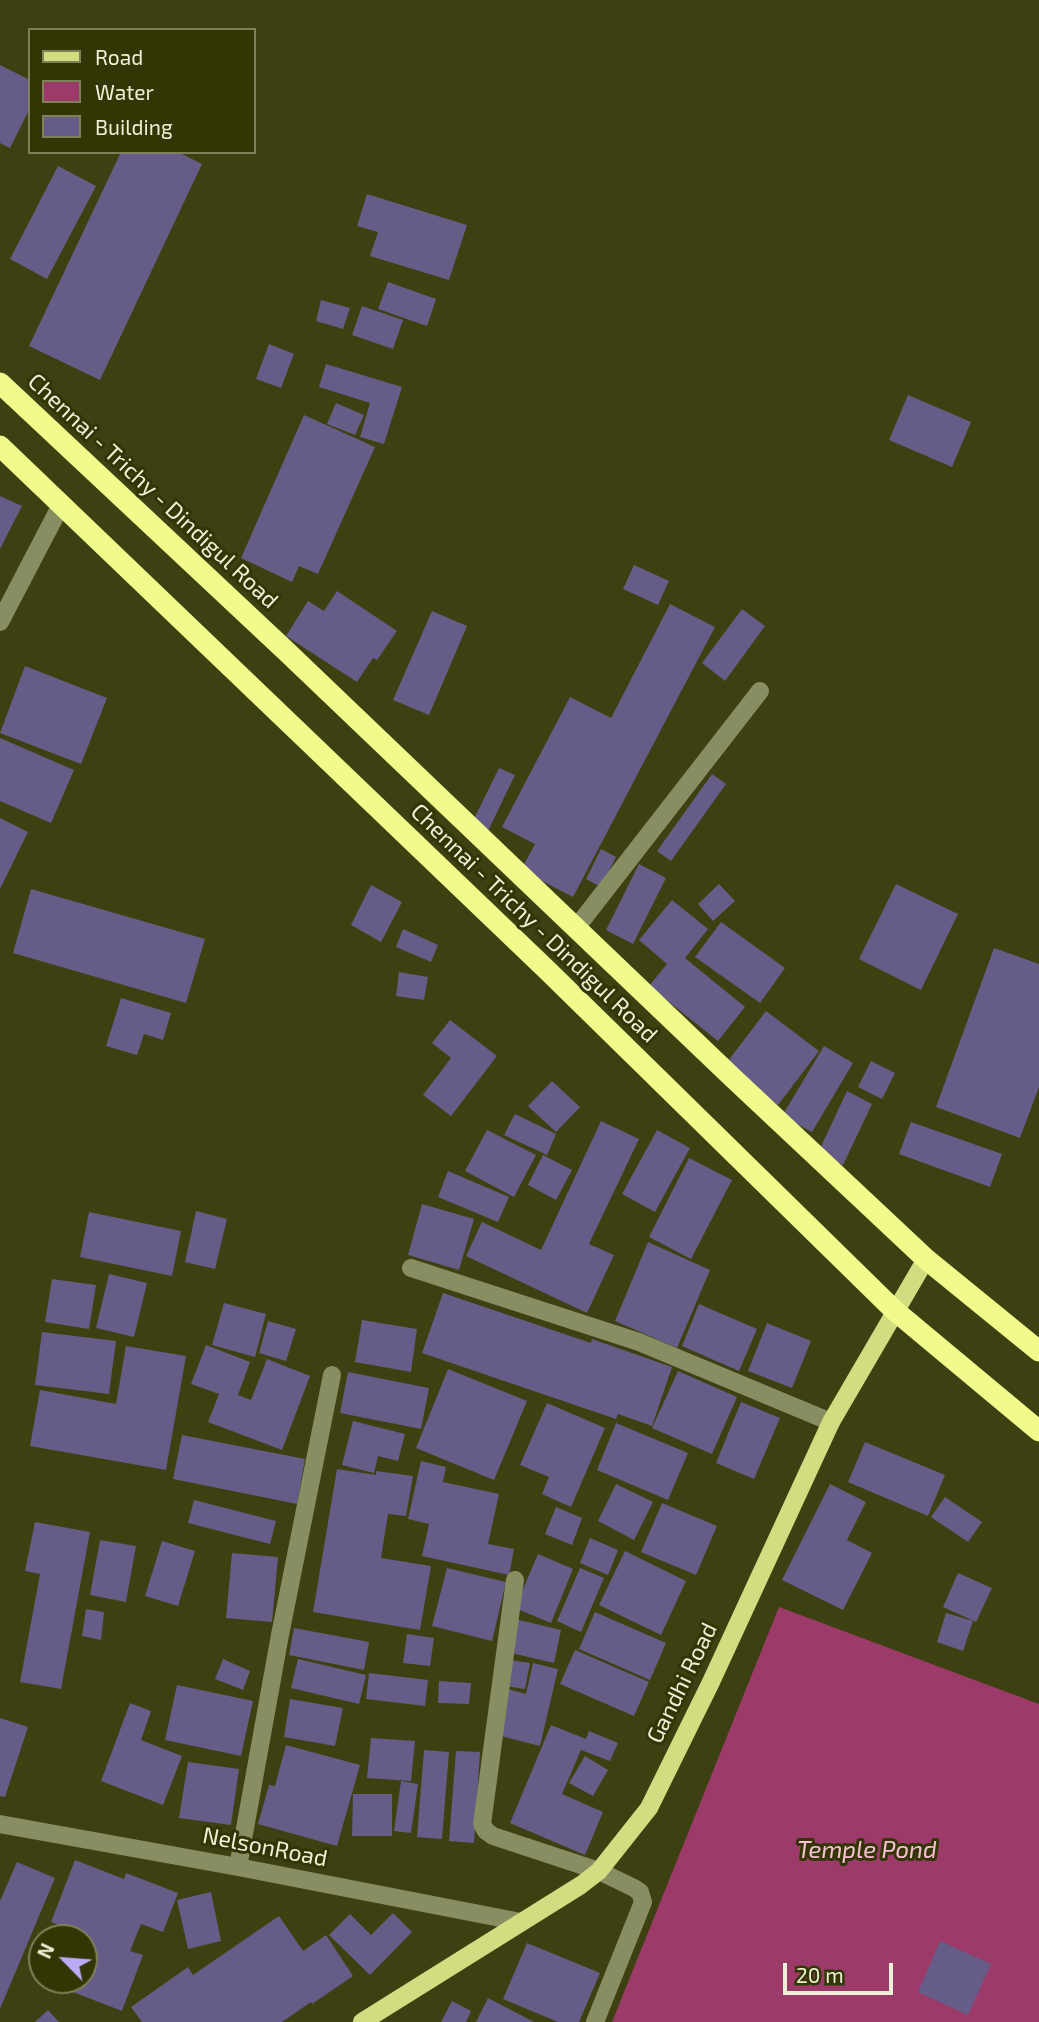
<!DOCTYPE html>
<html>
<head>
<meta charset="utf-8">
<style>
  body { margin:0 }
  #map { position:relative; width:1039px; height:2022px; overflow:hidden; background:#3d4111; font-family:"Exo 2",sans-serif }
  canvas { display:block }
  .legend { position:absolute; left:28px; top:28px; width:228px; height:126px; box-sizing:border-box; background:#333604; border:2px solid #7d8058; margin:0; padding:9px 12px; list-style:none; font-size:21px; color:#ecf0d6 }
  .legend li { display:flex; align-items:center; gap:14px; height:35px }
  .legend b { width:35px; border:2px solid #7d8058 }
  .north { position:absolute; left:28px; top:1924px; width:70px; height:70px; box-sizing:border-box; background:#333604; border:2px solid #7d8058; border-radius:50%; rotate:295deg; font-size:19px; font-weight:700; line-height:28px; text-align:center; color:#ecf0d6 }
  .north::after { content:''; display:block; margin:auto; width:24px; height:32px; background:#bbaaf6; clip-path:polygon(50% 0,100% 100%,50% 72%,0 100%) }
  .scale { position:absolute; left:783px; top:1963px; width:110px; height:32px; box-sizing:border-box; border:4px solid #ecf0d6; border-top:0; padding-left:9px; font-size:21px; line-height:24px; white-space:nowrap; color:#ecf0d6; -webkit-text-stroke:5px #333604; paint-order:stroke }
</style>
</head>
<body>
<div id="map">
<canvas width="1039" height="2022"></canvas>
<ul class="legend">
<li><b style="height:9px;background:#d2dc80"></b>Road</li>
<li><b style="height:19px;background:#9c3b69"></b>Water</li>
<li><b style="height:19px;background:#655c87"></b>Building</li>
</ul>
<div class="north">N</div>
<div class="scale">20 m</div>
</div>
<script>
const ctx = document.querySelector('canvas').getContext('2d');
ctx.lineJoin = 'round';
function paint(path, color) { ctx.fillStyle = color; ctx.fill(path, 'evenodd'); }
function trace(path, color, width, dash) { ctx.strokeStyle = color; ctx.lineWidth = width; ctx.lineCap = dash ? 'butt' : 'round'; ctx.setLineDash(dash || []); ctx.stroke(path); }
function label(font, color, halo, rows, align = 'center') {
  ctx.font = font + ' "Exo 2",sans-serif'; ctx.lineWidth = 6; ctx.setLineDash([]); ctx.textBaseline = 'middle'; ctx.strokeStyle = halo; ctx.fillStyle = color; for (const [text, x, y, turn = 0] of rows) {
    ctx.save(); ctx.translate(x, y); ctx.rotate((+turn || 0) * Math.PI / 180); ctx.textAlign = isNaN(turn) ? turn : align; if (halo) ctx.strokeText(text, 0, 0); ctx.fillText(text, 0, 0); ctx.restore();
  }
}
paint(new Path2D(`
  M 779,1607 L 1039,1704 L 1039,2022 L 612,2022 Z`), '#9c3b69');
paint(new Path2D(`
  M 0,65 L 30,80 L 30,108 L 10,148 L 0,143 Z
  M 121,152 L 178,152 L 202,164 L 100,380 L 29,346 Z
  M 58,166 L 96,186 L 47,279 L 10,259 Z
  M 367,194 L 467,225 L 449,280 L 370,256 L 378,232 L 357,226 Z
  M 388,282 L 436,299 L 427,326 L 378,309 Z
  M 321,300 L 350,308 L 343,329 L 316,321 Z
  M 362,306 L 403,320 L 393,349 L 352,335 Z
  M 269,344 L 294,354 L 281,388 L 256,379 Z
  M 326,364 L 402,387 L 384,444 L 360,437 L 370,403 L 319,387 Z
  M 908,395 L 971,422 L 952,467 L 889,440 Z
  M 336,403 L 364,415 L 355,435 L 327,424 Z
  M 304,415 L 375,447 L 318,574 L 299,566 L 292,582 L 241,558 Z
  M 0,496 L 22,506 L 0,549 Z
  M 634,565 L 669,581 L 658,605 L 623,589 Z
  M 337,591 L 397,631 L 377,660 L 373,658 L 357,682 L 286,636 L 308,601 L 324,611 Z
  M 670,604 L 715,627 L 573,897 L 521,870 L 535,844 L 502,827 L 570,697 L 611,718 Z
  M 742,609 L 765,626 L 725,681 L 702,663 Z
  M 432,611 L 467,626 L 429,715 L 393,700 Z
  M 25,666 L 107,698 L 81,764 L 0,733 Z
  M 0,738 L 74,770 L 51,823 L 0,801 Z
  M 499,768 L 515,775 L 487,833 L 471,825 Z
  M 712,774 L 726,784 L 671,861 L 657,851 Z
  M 0,818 L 28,832 L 0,889 Z
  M 601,849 L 616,857 L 601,887 L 586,879 Z
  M 639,864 L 666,878 L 633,944 L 606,930 Z
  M 719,884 L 735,901 L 713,921 L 698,904 Z
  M 896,884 L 958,914 L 921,990 L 859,959 Z
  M 371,885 L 402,902 L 381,942 L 351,925 Z
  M 31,889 L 205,939 L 186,1003 L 13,953 Z
  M 672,900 L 708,929 L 685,958 L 745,1007 L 718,1041 L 649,986 L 667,964 L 639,940 Z
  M 721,922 L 785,968 L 760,1003 L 695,957 Z
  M 403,929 L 438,945 L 431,962 L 396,947 Z
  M 994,948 L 1039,964 L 1039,1087 L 1020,1138 L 936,1107 Z
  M 399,972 L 428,977 L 424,1000 L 396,996 Z
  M 121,998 L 171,1013 L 163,1040 L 144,1034 L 137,1055 L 106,1046 Z
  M 766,1011 L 819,1051 L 778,1105 L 725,1065 Z
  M 450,1020 L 497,1056 L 451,1116 L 423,1095 L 451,1058 L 432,1043 Z
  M 824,1046 L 853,1063 L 812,1132 L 782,1116 Z
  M 871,1061 L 895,1073 L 882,1099 L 858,1087 Z
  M 552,1081 L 580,1107 L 556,1132 L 528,1106 Z
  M 847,1091 L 872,1104 L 843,1165 L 818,1153 Z
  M 515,1114 L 556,1134 L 547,1155 L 504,1135 Z
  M 601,1121 L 639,1139 L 589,1244 L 614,1255 L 587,1313 L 466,1256 L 482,1222 L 541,1250 Z
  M 911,1122 L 1002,1154 L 990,1187 L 899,1154 Z
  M 487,1130 L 536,1155 L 514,1197 L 465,1171 Z
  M 657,1130 L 690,1148 L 655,1212 L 622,1194 Z
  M 543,1155 L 572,1170 L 556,1200 L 528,1185 Z
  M 689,1158 L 732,1180 L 691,1259 L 649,1237 Z
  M 448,1171 L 509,1197 L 498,1222 L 438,1197 Z
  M 422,1204 L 474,1219 L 459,1270 L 408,1255 Z
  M 196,1211 L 227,1219 L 215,1269 L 185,1262 Z
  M 89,1212 L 181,1231 L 172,1276 L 80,1257 Z
  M 648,1242 L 710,1270 L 677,1348 L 615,1321 Z
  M 109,1274 L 147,1283 L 134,1337 L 96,1328 Z
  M 52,1279 L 96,1285 L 89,1329 L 45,1322 Z
  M 443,1293 L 591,1343 L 592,1339 L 672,1367 L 652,1426 L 618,1414 L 616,1419 L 422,1353 Z
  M 224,1303 L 266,1314 L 255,1357 L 212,1345 Z
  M 699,1304 L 757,1329 L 739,1371 L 682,1346 Z
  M 362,1320 L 417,1329 L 411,1372 L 355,1362 Z
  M 268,1321 L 296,1329 L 286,1361 L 259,1353 Z
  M 767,1323 L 811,1341 L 792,1388 L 748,1371 Z
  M 42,1332 L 116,1341 L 109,1394 L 35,1385 Z
  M 206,1345 L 250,1362 L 238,1395 L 251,1400 L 267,1359 L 310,1376 L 282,1450 L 208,1422 L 219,1394 L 191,1384 Z
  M 126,1346 L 186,1356 L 166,1470 L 30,1446 L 40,1390 L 116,1404 Z
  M 448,1369 L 527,1401 L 494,1480 L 416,1448 Z
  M 678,1371 L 737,1397 L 712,1454 L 652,1428 Z
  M 348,1372 L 429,1388 L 421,1429 L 340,1413 Z
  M 741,1402 L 780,1418 L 754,1479 L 716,1463 Z
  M 547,1403 L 605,1428 L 571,1507 L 542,1494 L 549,1477 L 520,1465 Z
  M 353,1421 L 405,1434 L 398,1461 L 378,1456 L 374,1473 L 342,1465 Z
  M 616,1423 L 688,1453 L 668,1500 L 597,1470 Z
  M 182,1435 L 305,1459 L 297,1504 L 173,1479 Z
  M 865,1442 L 945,1475 L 928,1516 L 848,1482 Z
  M 421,1461 L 446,1467 L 443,1482 L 499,1494 L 488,1544 L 514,1549 L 509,1575 L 422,1556 L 429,1524 L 408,1519 Z
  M 337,1469 L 376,1475 L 376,1471 L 413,1476 L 406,1516 L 388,1514 L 381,1558 L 431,1566 L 420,1630 L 313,1612 Z
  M 616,1484 L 653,1502 L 634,1540 L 598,1521 Z
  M 830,1484 L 866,1502 L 847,1540 L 872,1553 L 843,1610 L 782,1580 Z
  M 945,1497 L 982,1522 L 968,1542 L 931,1517 Z
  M 194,1500 L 276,1521 L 270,1544 L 188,1523 Z
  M 662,1503 L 717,1526 L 696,1575 L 641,1552 Z
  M 556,1507 L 582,1518 L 572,1545 L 545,1534 Z
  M 35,1522 L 90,1532 L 61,1689 L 20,1682 L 40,1574 L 25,1571 Z
  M 590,1538 L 618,1550 L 608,1575 L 580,1563 Z
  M 100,1540 L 136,1546 L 126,1602 L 90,1595 Z
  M 162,1541 L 195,1551 L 178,1606 L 145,1596 Z
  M 625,1551 L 686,1581 L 661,1635 L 599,1605 Z
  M 232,1553 L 278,1557 L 272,1622 L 226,1618 Z
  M 538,1554 L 573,1569 L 551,1623 L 515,1608 Z
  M 447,1568 L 506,1582 L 492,1641 L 432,1626 Z
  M 580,1568 L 604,1578 L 581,1632 L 557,1621 Z
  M 958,1573 L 992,1588 L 976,1622 L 943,1607 Z
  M 86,1609 L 104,1612 L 101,1640 L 82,1636 Z
  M 595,1612 L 666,1643 L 650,1680 L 579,1649 Z
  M 946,1613 L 973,1621 L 963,1651 L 937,1642 Z
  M 515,1619 L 561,1630 L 554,1663 L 507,1652 Z
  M 294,1628 L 369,1642 L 364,1670 L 289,1655 Z
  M 407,1634 L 434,1638 L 430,1666 L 403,1663 Z
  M 575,1650 L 649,1682 L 634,1716 L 560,1684 Z
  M 223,1659 L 250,1671 L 243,1690 L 215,1679 Z
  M 298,1659 L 366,1675 L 359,1704 L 291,1688 Z
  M 510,1660 L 530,1663 L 525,1689 L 505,1686 Z
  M 533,1663 L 558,1669 L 540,1746 L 497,1735 L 508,1689 L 526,1694 Z
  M 369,1673 L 428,1680 L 425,1706 L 366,1699 Z
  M 439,1681 L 471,1683 L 469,1704 L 438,1703 Z
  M 177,1685 L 253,1701 L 241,1756 L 165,1740 Z
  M 290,1699 L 343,1708 L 335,1746 L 284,1737 Z
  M 130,1703 L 151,1711 L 141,1740 L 182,1756 L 163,1805 L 101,1781 Z
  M 0,1718 L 28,1727 L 5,1797 L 0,1796 Z
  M 551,1725 L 586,1739 L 589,1731 L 618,1743 L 610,1761 L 581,1750 L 562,1794 L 603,1812 L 585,1855 L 510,1823 Z
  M 371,1738 L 415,1741 L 411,1781 L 367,1778 Z
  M 286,1745 L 360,1765 L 337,1846 L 258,1824 L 269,1785 L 275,1786 Z
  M 424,1750 L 449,1752 L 442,1839 L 417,1837 Z
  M 456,1751 L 480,1752 L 474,1843 L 449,1841 Z
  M 585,1756 L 608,1770 L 593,1796 L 569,1783 Z
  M 188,1762 L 239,1769 L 231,1825 L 179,1818 Z
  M 401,1781 L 418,1784 L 411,1833 L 394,1831 Z
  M 353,1794 L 392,1794 L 392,1836 L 352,1836 Z
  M 75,1860 L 124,1879 L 126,1873 L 178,1893 L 163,1932 L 141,1924 L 130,1951 L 143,1955 L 122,2011 L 42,1980 L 84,1980 L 84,1938 L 57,1938 L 61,1926 L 51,1922 Z
  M 17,1862 L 55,1878 L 0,2009 L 0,1901 Z
  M 211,1892 L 221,1941 L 188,1949 L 177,1900 Z
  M 393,1913 L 412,1932 L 370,1975 L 329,1935 L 350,1914 L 371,1935 Z
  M 279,1916 L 303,1951 L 326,1935 L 353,1976 L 312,2004 L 311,2002 L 282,2022 L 142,2022 L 131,2007 L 188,1967 L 193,1975 Z
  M 940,1941 L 991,1964 L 968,2015 L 918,1992 Z
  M 527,1943 L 600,1973 L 579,2022 L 558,2022 L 503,1999 Z
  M 488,1998 L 534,2022 L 476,2022 Z
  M 452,2001 L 471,2011 L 466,2022 L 441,2022 Z
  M 48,2010 L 59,2022 L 35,2022 Z`), '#655c87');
trace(new Path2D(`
  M 0,622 L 61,505
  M 576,928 L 760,691
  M 411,1268 L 639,1342 L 831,1422
  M 515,1580 L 482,1824 L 486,1831 L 493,1836 L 599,1871 L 634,1888 L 640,1892 L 643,1902 L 595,2022
  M 0,1824 L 238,1867 L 521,1922
  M 238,1867 L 280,1635 L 332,1375`), '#888d62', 18);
trace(new Path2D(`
  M 362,2022 L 581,1885 L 599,1871 L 649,1808 L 711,1682 L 831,1422 L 926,1259`), '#d2dc80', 18);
trace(new Path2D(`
  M 0,383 L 286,651 L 733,1078 L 926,1259 L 1039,1351
  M 0,446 L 548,971 L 894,1310 L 1039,1431`), '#f0fb8b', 21);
label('23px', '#ecf0d6', '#333604', [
  ["Chennai - Trichy - Dindigul Road",153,491,43],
  ["Chennai - Trichy - Dindigul Road",534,923,44],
  ["Gandhi Road",682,1683,-64],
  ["NelsonRoad",265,1847,11]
]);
label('italic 24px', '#f6c0d5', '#333604', [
  ["Temple Pond",867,1850]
]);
</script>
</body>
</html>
